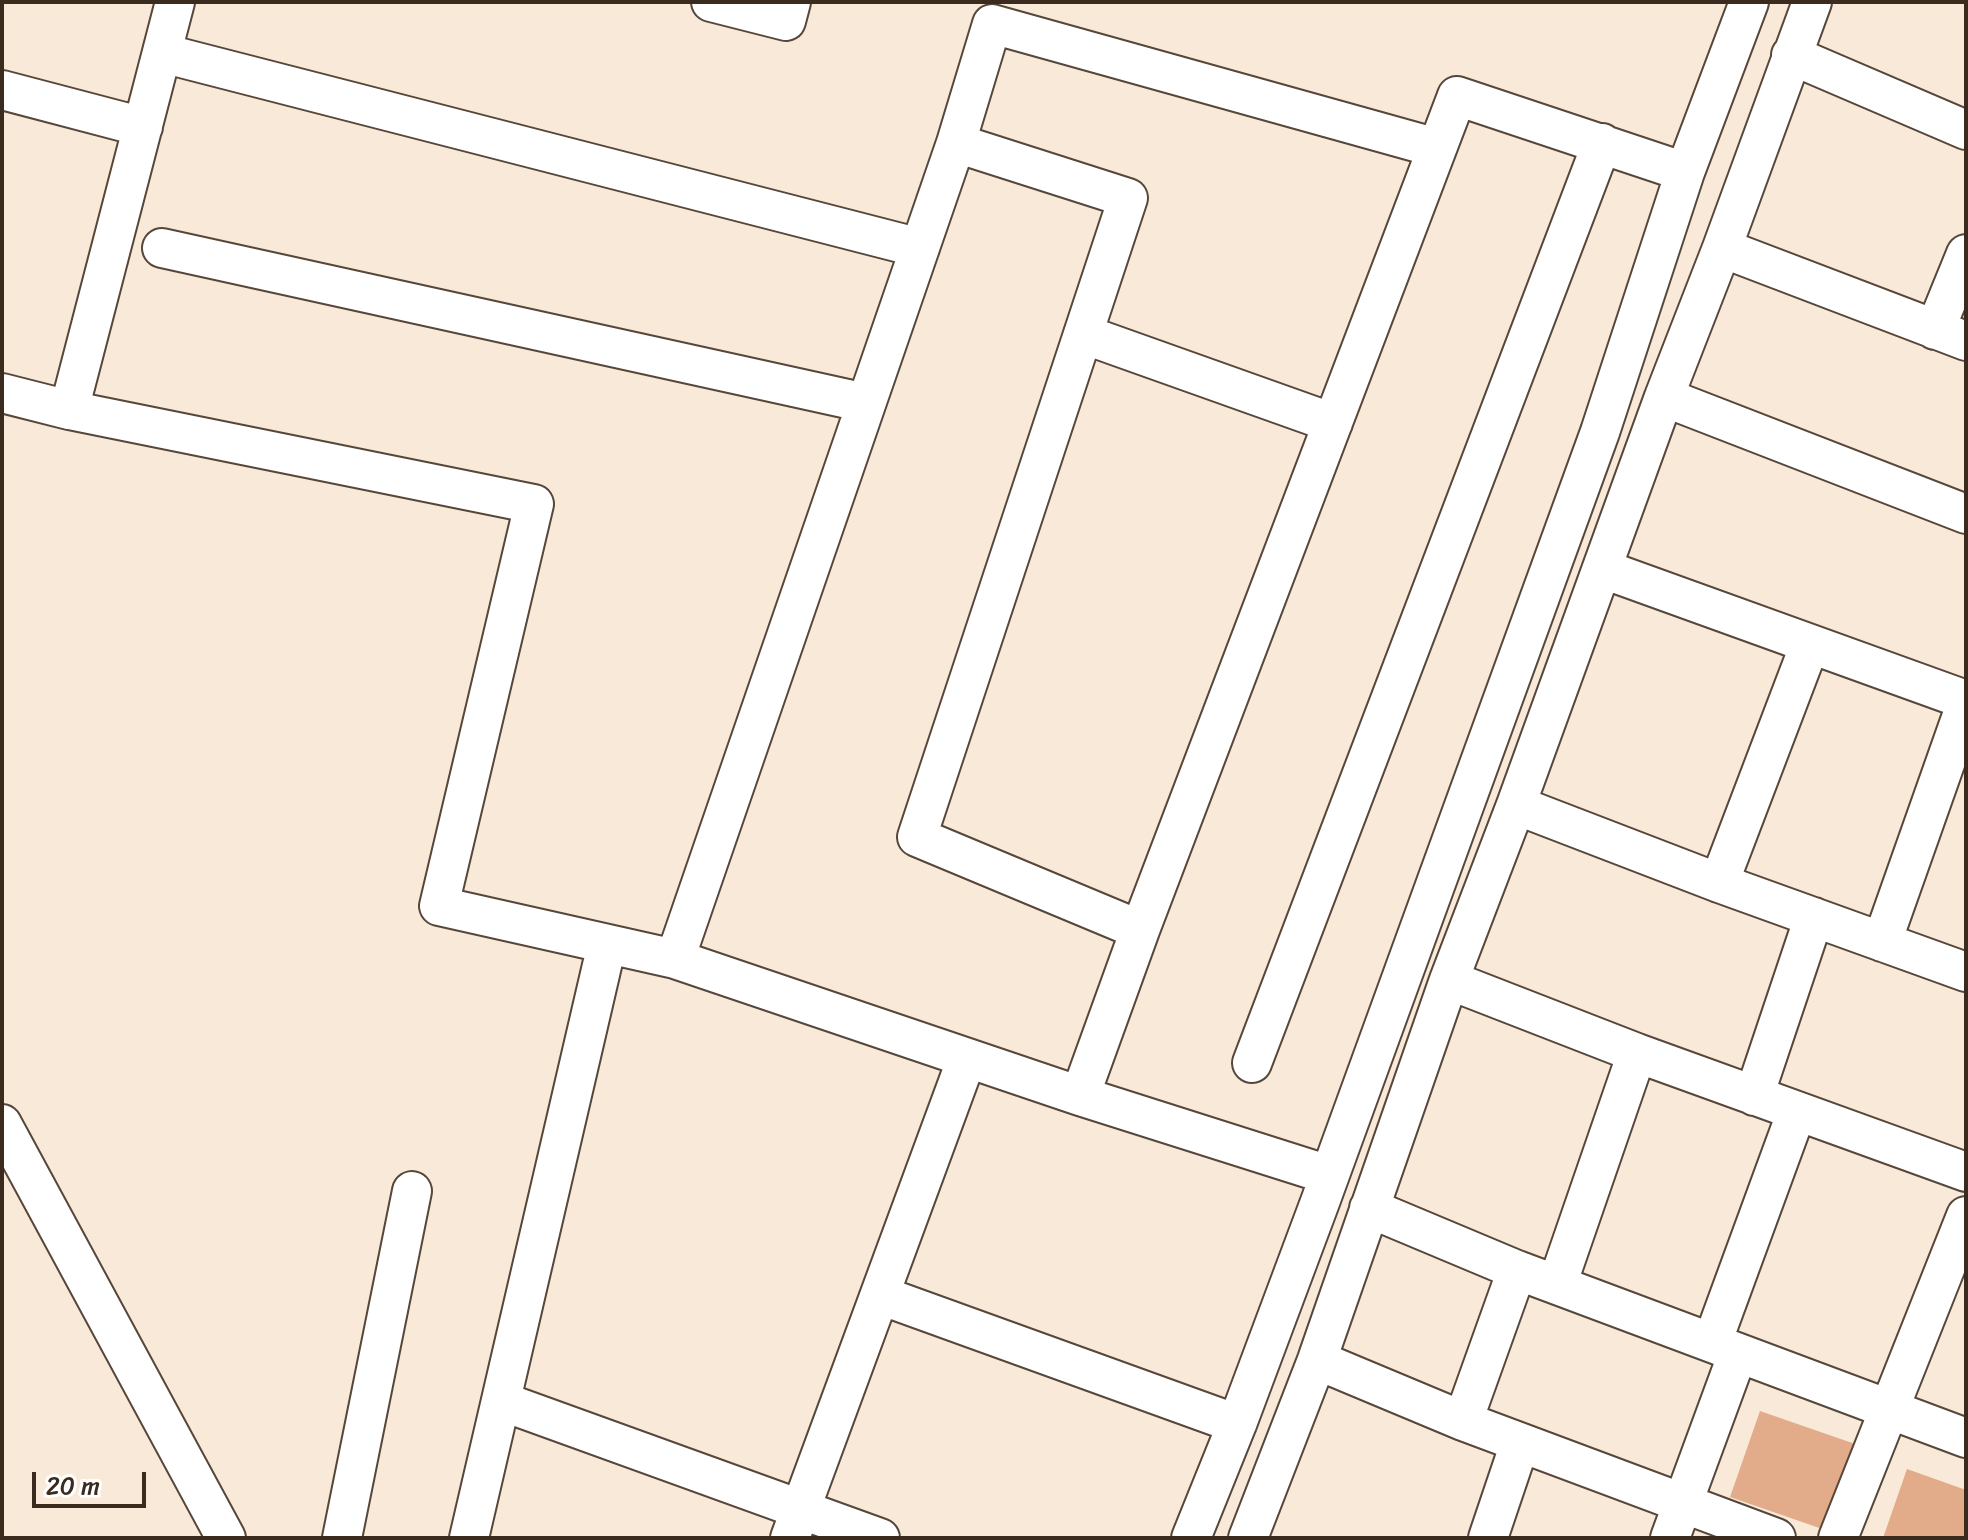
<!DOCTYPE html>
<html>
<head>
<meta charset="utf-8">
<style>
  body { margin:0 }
  #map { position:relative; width:1968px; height:1540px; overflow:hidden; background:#f8e9d8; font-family:Sriracha,sans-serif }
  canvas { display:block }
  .frame { position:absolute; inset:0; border:4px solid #3b2a1e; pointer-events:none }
  .scale { position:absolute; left:32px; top:1472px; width:114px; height:36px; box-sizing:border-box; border:4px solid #3b2a1e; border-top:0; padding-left:10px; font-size:24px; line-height:28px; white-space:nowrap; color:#3b2a1e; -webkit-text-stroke:6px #fff; paint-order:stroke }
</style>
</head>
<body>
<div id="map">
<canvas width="1968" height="1540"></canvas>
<div class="frame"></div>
<div class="scale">20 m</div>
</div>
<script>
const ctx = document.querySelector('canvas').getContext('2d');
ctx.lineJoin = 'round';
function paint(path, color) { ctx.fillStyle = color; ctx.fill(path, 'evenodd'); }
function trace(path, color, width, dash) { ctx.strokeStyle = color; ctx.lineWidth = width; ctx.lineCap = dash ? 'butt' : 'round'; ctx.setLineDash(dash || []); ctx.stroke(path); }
paint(new Path2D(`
  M 1760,1411 L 1858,1445 L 1828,1531 L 1730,1497 Z
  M 1907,1469 L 1966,1490 L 1966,1538 L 1883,1538 Z`), '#e2ac8b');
const minor = new Path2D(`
  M 711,2 L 786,21 L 791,2
  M 162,53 L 920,248
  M 1791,55 L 1966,130
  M 2,90 L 143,127
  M 956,143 L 992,24 L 1437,148
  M 162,248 L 866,403
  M 1722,248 L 1966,341
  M 1935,330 L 1966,254
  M 1083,334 L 1333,423
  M 2,393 L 69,410 L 534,504 L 439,906 L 675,959 L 1080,1096 L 1329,1175
  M 1664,397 L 1966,514
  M 69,410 L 175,2
  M 1603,569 L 1966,700
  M 1516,805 L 1719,883 L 1966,972
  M 1719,883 L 1810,644
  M 1882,942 L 1966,704
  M 675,959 L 956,143 L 1128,198 L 917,837 L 1140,930 L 1457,96 L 1685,172
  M 1449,980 L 1637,1053 L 1966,1172
  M 1252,1063 L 1602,143
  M 1080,1096 L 1140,930
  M 1754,1096 L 1814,917
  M 2,1124 L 226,1538
  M 1369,1208 L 1517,1270 L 1966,1438
  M 1557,1285 L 1637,1053
  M 880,1295 L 1237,1424
  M 1712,1343 L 1797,1111
  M 1317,1360 L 1463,1421 L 1776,1538
  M 501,1401 L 880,1538
  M 1463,1421 L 1517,1270
  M 342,1538 L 412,1191
  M 469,1538 L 607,944
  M 790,1538 L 967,1058
  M 1191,1538 L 1237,1424 L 1320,1202 L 1600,432 L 1685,172 L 1749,2
  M 1248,1538 L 1317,1360 L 1449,980 L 1516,805 L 1664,397 L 1722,248 L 1812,2
  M 1488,1538 L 1520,1443
  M 1670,1538 L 1738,1353
  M 1838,1538 L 1966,1216`);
trace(minor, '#57473a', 42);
trace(minor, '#fff', 38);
</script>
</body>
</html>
